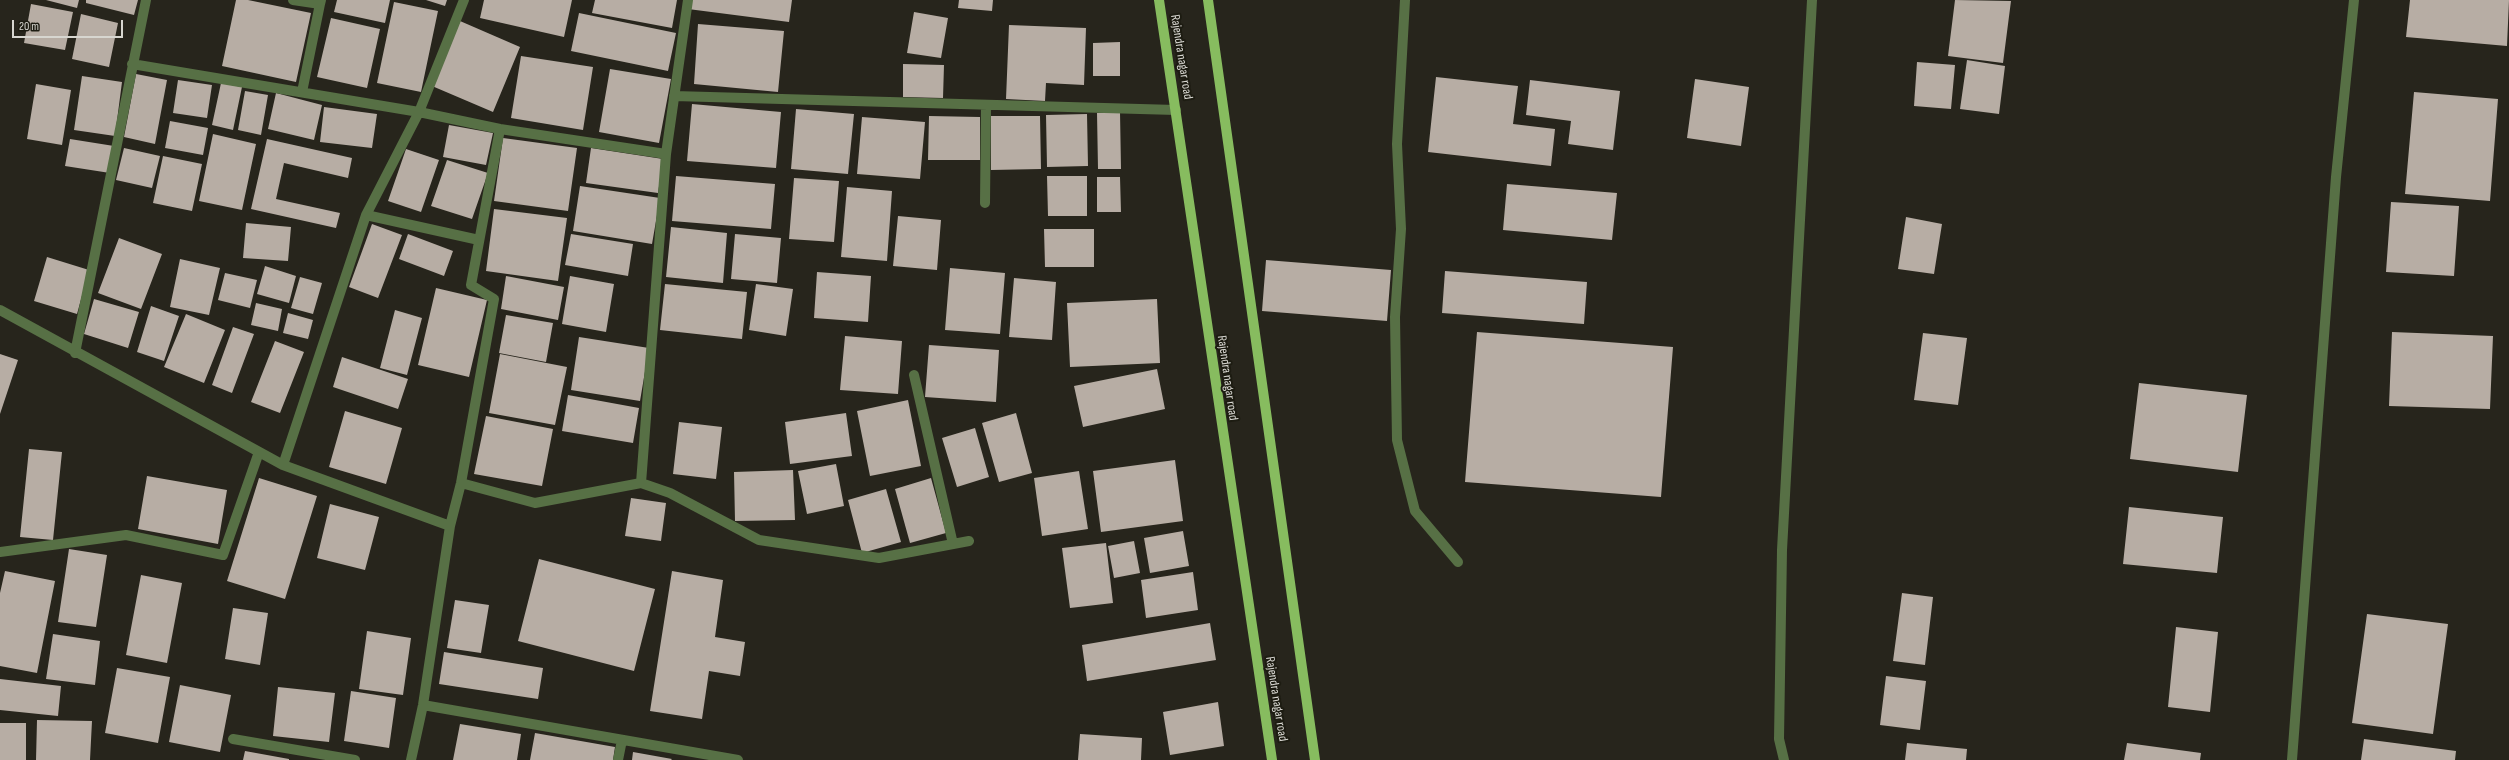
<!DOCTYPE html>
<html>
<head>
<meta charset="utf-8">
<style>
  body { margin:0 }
  #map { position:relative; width:2509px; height:760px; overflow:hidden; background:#27251c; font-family:"Sofia Sans Condensed",sans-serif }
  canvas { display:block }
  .scale { position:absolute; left:12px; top:20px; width:111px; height:18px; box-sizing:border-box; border:2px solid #d7d6d0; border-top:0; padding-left:5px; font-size:12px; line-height:14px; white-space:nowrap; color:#d7d6d0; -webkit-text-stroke:3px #1d1c12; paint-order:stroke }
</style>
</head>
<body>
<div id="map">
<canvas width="2509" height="760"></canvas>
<div class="scale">20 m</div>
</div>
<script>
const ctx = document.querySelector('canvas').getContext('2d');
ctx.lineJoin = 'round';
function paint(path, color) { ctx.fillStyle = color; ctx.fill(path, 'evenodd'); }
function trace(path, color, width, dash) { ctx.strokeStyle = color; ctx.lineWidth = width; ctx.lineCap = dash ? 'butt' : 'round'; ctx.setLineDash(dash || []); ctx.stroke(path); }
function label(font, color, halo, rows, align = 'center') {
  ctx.font = font + ' "Sofia Sans Condensed",sans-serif'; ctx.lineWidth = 4; ctx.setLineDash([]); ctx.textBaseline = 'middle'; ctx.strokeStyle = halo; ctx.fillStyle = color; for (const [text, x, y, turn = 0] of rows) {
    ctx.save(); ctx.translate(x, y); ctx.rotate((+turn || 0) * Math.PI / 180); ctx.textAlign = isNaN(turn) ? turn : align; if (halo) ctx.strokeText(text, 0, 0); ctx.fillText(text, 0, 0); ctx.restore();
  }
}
paint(new Path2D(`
  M 46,0 L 79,0 L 77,8 Z
  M 86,0 L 138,0 L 134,15 L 86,3 Z
  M 236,0 L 248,0 L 311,13 L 296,82 L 222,66 Z
  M 337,0 L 390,0 L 385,23 L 334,12 Z
  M 426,0 L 447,0 L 445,6 Z
  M 484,0 L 572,0 L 564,37 L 480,18 Z
  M 595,0 L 677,0 L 672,28 L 592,13 Z
  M 689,0 L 792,0 L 789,22 L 688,9 Z
  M 959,0 L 993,0 L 992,11 L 958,8 Z
  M 1955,0 L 2011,1 L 2003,63 L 1948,56 Z
  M 2410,0 L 2509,0 L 2507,46 L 2406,37 Z
  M 394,2 L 438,11 L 421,92 L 377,83 Z
  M 31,4 L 73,12 L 65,50 L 24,43 Z
  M 914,12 L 948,18 L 941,58 L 907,53 Z
  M 579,13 L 676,33 L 668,71 L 571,51 Z
  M 81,14 L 118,23 L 109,67 L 72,59 Z
  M 331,18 L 380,29 L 367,88 L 317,77 Z
  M 460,21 L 520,47 L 493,112 L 432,86 Z
  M 698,24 L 784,31 L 778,92 L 694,84 Z
  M 1009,25 L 1086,28 L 1084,85 L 1046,83 L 1045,101 L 1006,99 Z
  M 1120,42 L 1120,76 L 1093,76 L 1093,43 Z
  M 521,56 L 593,67 L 583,130 L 511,118 Z
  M 1967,60 L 2005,66 L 1999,114 L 1960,109 Z
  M 1917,62 L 1955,65 L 1951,109 L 1914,106 Z
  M 903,64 L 944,65 L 943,98 L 903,97 Z
  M 610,69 L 671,79 L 659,143 L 599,132 Z
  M 136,74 L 167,80 L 155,144 L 124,137 Z
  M 82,76 L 122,82 L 115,136 L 74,130 Z
  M 1436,77 L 1518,86 L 1513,124 L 1555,129 L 1551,166 L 1428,152 Z
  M 1695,79 L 1749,87 L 1741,146 L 1687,138 Z
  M 178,80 L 212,85 L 207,118 L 173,113 Z
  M 1530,80 L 1620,91 L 1613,150 L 1568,144 L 1571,121 L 1526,115 Z
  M 221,83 L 242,87 L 233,130 L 212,125 Z
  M 36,84 L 71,90 L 62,145 L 27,139 Z
  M 245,91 L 268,95 L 261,135 L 238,130 Z
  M 2414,92 L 2498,99 L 2490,201 L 2405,194 Z
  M 276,93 L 322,105 L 314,140 L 268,129 Z
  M 692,104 L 781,112 L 776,168 L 687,161 Z
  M 324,107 L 377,114 L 372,148 L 320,142 Z
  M 796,109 L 854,114 L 848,174 L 791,169 Z
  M 1120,112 L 1121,169 L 1098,169 L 1097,113 Z
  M 1087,114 L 1088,166 L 1047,167 L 1046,115 Z
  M 929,116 L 980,117 L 980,160 L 928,160 Z
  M 991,116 L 1040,116 L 1041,169 L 991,170 Z
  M 862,117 L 925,122 L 920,179 L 857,174 Z
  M 170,121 L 208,128 L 203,155 L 165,148 Z
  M 449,125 L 493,133 L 486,165 L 443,157 Z
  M 213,134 L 256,144 L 242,210 L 199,201 Z
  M 503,138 L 577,148 L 568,211 L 494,201 Z
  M 70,139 L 114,146 L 110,173 L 65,166 Z
  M 267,139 L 352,158 L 348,178 L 284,163 L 276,199 L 340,213 L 336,228 L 251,209 Z
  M 124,148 L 160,156 L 152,188 L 116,180 Z
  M 591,148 L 663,159 L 658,193 L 586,183 Z
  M 406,149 L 439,160 L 421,212 L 388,201 Z
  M 163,156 L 202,164 L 192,211 L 153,203 Z
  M 447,160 L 488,173 L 472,219 L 431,206 Z
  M 676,176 L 775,184 L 771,229 L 672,221 Z
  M 1047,176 L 1087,176 L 1087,216 L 1048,216 Z
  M 1097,177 L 1120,177 L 1121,212 L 1097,212 Z
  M 794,178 L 839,181 L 834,242 L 789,239 Z
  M 1507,184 L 1617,193 L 1612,240 L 1503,230 Z
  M 580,186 L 660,198 L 652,244 L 573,231 Z
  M 847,187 L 892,191 L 887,261 L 841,257 Z
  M 2391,202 L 2459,206 L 2454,276 L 2386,272 Z
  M 494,209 L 567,218 L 558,281 L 486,271 Z
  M 898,216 L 941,220 L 937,270 L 893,266 Z
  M 1906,217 L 1942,224 L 1934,274 L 1898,269 Z
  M 246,223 L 291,227 L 288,261 L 243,258 Z
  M 372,224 L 402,235 L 378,298 L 349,287 Z
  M 671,227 L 727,233 L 723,283 L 666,277 Z
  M 1044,229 L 1094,229 L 1094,267 L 1045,267 Z
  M 408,234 L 453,251 L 444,276 L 399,259 Z
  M 571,234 L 633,244 L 628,276 L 565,265 Z
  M 735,234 L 781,238 L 777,283 L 731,279 Z
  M 119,238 L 162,254 L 141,309 L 98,293 Z
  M 47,257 L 89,270 L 77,314 L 34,301 Z
  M 180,259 L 220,268 L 209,315 L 170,307 Z
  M 1266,260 L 1391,270 L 1387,321 L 1262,311 Z
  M 265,266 L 296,276 L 289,303 L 257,294 Z
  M 950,268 L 1005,273 L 1000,334 L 945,330 Z
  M 1445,271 L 1587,282 L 1584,324 L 1442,313 Z
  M 817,272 L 871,276 L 868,322 L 814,318 Z
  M 225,273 L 257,280 L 250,308 L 218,300 Z
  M 506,276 L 564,287 L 558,320 L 501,309 Z
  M 570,276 L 614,284 L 606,332 L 562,324 Z
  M 300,277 L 322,283 L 313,314 L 291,308 Z
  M 1014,278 L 1056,282 L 1052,340 L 1009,337 Z
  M 665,284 L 747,292 L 742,339 L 660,330 Z
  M 756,284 L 793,289 L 786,336 L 749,330 Z
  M 436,288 L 487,300 L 469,377 L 418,365 Z
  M 94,299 L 139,312 L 128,348 L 84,334 Z
  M 1157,299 L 1160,363 L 1070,367 L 1067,303 Z
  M 256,303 L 282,309 L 278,331 L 251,325 Z
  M 151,306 L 179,316 L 164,361 L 137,352 Z
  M 395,310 L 422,318 L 407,375 L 380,368 Z
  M 288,313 L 313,320 L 308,339 L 283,333 Z
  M 186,314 L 225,330 L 204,383 L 164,367 Z
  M 506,315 L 553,323 L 546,362 L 499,353 Z
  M 233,327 L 254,334 L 232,393 L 212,385 Z
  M 1477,332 L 1673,347 L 1661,497 L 1465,482 Z
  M 2392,332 L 2493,336 L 2490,409 L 2389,406 Z
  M 1923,333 L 1967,338 L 1958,405 L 1914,400 Z
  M 845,336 L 902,341 L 898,394 L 840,390 Z
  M 579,337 L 649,348 L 640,401 L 571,390 Z
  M 275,341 L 304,352 L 280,413 L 251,402 Z
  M 929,345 L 999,350 L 996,402 L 925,397 Z
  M 0,354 L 18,360 L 0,414 Z
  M 500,354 L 567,367 L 555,425 L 489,413 Z
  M 342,357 L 408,379 L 398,409 L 333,387 Z
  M 1157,369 L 1165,409 L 1083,427 L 1074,386 Z
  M 2139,383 L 2247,395 L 2238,472 L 2130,459 Z
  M 568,395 L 639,408 L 633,443 L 562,431 Z
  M 908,400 L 921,466 L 870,476 L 857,411 Z
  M 345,411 L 402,428 L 386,484 L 329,467 Z
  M 846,413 L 852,456 L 790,464 L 785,422 Z
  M 1016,413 L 1032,473 L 999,482 L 982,423 Z
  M 486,416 L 553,429 L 542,486 L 474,474 Z
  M 679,422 L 722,427 L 716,479 L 673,474 Z
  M 975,428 L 989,477 L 957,487 L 942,438 Z
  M 29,449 L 62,452 L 53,540 L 20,537 Z
  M 1175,460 L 1183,521 L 1101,532 L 1093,471 Z
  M 836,464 L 844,506 L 807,514 L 798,471 Z
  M 793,470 L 795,520 L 735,521 L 734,472 Z
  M 1079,471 L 1088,529 L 1042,536 L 1034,478 Z
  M 147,476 L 227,490 L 218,544 L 138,529 Z
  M 259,478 L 317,496 L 285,599 L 227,581 Z
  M 931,478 L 946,533 L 910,543 L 895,489 Z
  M 886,489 L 901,542 L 862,553 L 848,500 Z
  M 631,498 L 666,503 L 661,541 L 625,536 Z
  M 330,504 L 379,517 L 365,570 L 317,558 Z
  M 2129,507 L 2223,517 L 2217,573 L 2123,564 Z
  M 1183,531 L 1189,566 L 1150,573 L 1144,538 Z
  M 1134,541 L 1140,573 L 1114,578 L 1108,546 Z
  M 1106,543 L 1113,603 L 1070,608 L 1062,548 Z
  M 69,549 L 107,555 L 96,627 L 58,622 Z
  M 539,559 L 655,589 L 634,671 L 518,641 Z
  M 5,571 L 55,581 L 37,673 L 0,666 L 0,593 Z
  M 672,571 L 723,580 L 715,637 L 745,642 L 740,676 L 709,671 L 702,719 L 650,711 Z
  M 1193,572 L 1198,610 L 1146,618 L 1141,580 Z
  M 141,575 L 182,583 L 167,663 L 126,655 Z
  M 1902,593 L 1933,597 L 1925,665 L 1893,661 Z
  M 455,600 L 489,605 L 481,653 L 447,648 Z
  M 233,608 L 268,613 L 260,665 L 225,659 Z
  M 2367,614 L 2448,624 L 2433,734 L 2352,723 Z
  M 1210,623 L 1216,660 L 1087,681 L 1082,645 Z
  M 2176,627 L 2218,632 L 2210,712 L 2168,707 Z
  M 367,631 L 411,638 L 403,695 L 359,689 Z
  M 53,634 L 100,641 L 95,685 L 46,679 Z
  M 444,652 L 543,668 L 538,699 L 439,684 Z
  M 117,668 L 170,677 L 158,743 L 105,733 Z
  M 1886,676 L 1926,681 L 1920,730 L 1880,725 Z
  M 0,679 L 61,686 L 58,716 L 0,710 Z
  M 180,685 L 231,695 L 220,752 L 169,742 Z
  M 278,687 L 335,693 L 329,742 L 273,736 Z
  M 351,691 L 396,698 L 389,748 L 344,741 Z
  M 1218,702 L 1224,746 L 1170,755 L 1163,712 Z
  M 37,720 L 92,721 L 90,760 L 36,760 Z
  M 0,723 L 26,723 L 26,760 L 0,760 Z
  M 460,724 L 521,734 L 517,760 L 453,760 Z
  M 535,733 L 615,747 L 613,760 L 530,760 Z
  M 1080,734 L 1142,738 L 1141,760 L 1078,760 Z
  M 2364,739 L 2456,751 L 2455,760 L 2361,760 Z
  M 1907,743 L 1967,749 L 1966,760 L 1905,760 Z
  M 2127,743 L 2201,753 L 2200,760 L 2124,760 Z
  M 245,751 L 289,759 L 289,760 L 243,760 Z
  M 633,752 L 672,759 L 671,760 L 632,760 Z`), '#b7ada4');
trace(new Path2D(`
  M 293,0 L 320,4 L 321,0
  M 1405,0 L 1397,144 L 1401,229 L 1395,317 L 1397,440 L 1415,511 L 1458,562
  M 132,64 L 419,112 L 500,129 L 666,154
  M 302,92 L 320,4
  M 674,96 L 1176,110
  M 985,203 L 986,105
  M 366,215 L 479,240
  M 0,310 L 283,465 L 450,526
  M 75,353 L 146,0
  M 914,375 L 953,544
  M 283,465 L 366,215 L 419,112 L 464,0
  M 461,483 L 535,503 L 641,483 L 670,493 L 759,540 L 879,558 L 969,541
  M 641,483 L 666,154 L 688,0
  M 0,552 L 126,535 L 223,555 L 259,452
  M 423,705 L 738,760
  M 233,739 L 355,760
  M 411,760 L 423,705 L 450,526 L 461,483 L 494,299 L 471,285 L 500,129
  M 618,760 L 622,740
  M 1784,760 L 1779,739 L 1782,550 L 1812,0
  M 2292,760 L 2336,177 L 2354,0`), '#577045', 10);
trace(new Path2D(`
  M 1159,0 L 1272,760
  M 1208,0 L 1315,760`), '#87bc5f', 10);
label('13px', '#d7d6d0', '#1d1c12', [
  ["Rajendra nagar road",1181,57,81],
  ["Rajendra nagar road",1227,378,82],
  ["Rajendra nagar road",1276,699,81]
]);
</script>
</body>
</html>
